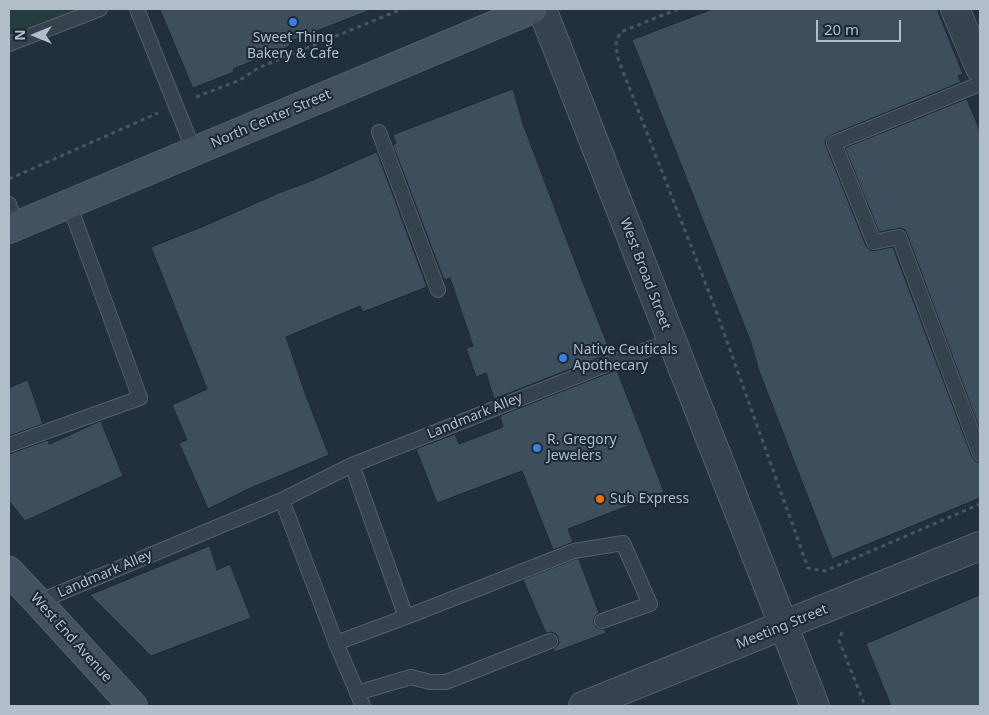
<!DOCTYPE html>
<html>
<head>
<meta charset="utf-8">
<style>
  body { margin:0 }
  #map { position:relative; width:989px; height:715px; overflow:hidden; background:#22303e; font-family:"Noto Sans",sans-serif }
  canvas { display:block }
  .frame { position:absolute; inset:0; border:10px solid #b1bdc9; pointer-events:none }
  .north { position:absolute; left:10px; top:10px; width:50px; height:50px; -webkit-text-stroke:4px #1b2733; paint-order:stroke; rotate:270deg; font-size:14px; font-weight:700; line-height:20px; text-align:center; color:#b1bdc9 }
  .north::after { content:''; display:block; margin:auto; width:18px; height:22px; background:#b1bdc9; clip-path:polygon(50% 0,100% 100%,50% 72%,0 100%) }
  .scale { position:absolute; left:816px; top:20px; width:85px; height:22px; box-sizing:border-box; border:2px solid #b1bdc9; border-top:0; padding-left:6px; font-size:15px; line-height:18px; white-space:nowrap; color:#b1bdc9; -webkit-text-stroke:4px #1b2733; paint-order:stroke }
</style>
</head>
<body>
<div id="map">
<canvas width="989" height="715"></canvas>
<div class="frame"></div>
<div class="north">N</div>
<div class="scale">20 m</div>
</div>
<script>
const ctx = document.querySelector('canvas').getContext('2d');
ctx.lineJoin = 'round';
function paint(path, color) { ctx.fillStyle = color; ctx.fill(path, 'evenodd'); }
function trace(path, color, width, dash) { ctx.strokeStyle = color; ctx.lineWidth = width; ctx.lineCap = dash ? 'butt' : 'round'; ctx.setLineDash(dash || []); ctx.stroke(path); }
function label(font, color, halo, rows, align = 'center') {
  ctx.font = font + ' "Noto Sans",sans-serif'; ctx.lineWidth = 4; ctx.setLineDash([]); ctx.textBaseline = 'middle'; ctx.strokeStyle = halo; ctx.fillStyle = color; for (const [text, x, y, turn = 0] of rows) {
    ctx.save(); ctx.translate(x, y); ctx.rotate((+turn || 0) * Math.PI / 180); ctx.textAlign = isNaN(turn) ? turn : align; if (halo) ctx.strokeText(text, 0, 0); ctx.fillText(text, 0, 0); ctx.restore();
  }
}
paint(new Path2D(`
  M 9,9 L 100,9 L 9,44 Z`), '#243e3f');
const building = new Path2D(`
  M 160,9 L 370,9 L 370,10 L 289,42 L 290,46 L 233,69 L 234,72 L 193,88 Z
  M 713,9 L 937,9 L 963,74 L 958,76 L 961,82 L 831,135 L 827,138 L 825,142 L 826,146 L 866,246 L 869,249 L 872,251 L 893,247 L 972,457 L 975,461 L 980,463 L 980,498 L 832,559 L 759,371 L 750,340 L 632,40 Z
  M 513,89 L 523,124 L 580,275 L 611,353 L 494,399 L 486,373 L 476,377 L 466,348 L 473,346 L 450,278 L 444,280 L 393,145 L 396,143 L 393,135 Z
  M 967,99 L 980,131 L 980,430 L 907,234 L 905,230 L 901,228 L 879,232 L 845,148 Z
  M 377,152 L 427,287 L 363,312 L 360,306 L 286,337 L 305,393 L 329,455 L 246,490 L 208,509 L 179,443 L 187,440 L 172,405 L 207,389 L 151,247 L 204,226 L 281,192 L 311,181 Z
  M 617,370 L 664,492 L 568,529 L 573,542 L 553,550 L 522,471 L 437,503 L 416,449 L 455,434 L 459,444 L 503,427 L 500,416 Z
  M 28,380 L 43,424 L 9,436 L 9,388 Z
  M 101,421 L 123,476 L 25,521 L 9,501 L 9,454 L 48,440 L 49,444 Z
  M 210,546 L 217,570 L 230,564 L 251,618 L 151,656 L 90,595 Z
  M 576,559 L 579,559 L 599,613 L 595,616 L 594,619 L 594,624 L 597,628 L 600,629 L 605,629 L 606,633 L 555,652 L 553,649 L 556,647 L 559,643 L 558,637 L 556,634 L 552,632 L 546,633 L 523,580 Z
  M 980,595 L 980,706 L 891,706 L 866,644 Z`);
paint(building, '#3d4f5d');
trace(building, '#1d2935', 1);
const service = new Path2D(`
  M 137,9 L 194,151
  M 9,44 L 100,9
  M 980,84 L 834,143 L 874,242 L 899,237 L 980,454
  M 379,132 L 438,290
  M 9,204 L 17,226
  M 9,445 L 140,398 L 69,204
  M 352,465 L 406,617
  M 282,500 L 336,643 L 363,706
  M 38,602 L 282,500 L 352,465 L 628,356 L 672,341
  M 336,643 L 406,617 L 574,551 L 623,543 L 650,604 L 602,621
  M 357,693 L 411,677 L 430,682 L 446,682 L 550,641`);
const minor = new Path2D(`
  M 955,9 L 980,68
  M 583,706 L 980,546`);
const tertiary = new Path2D(`
  M 542,9 L 815,706`);
const secondary = new Path2D(`
  M 9,229 L 533,9
  M 9,571 L 38,602 L 133,706`);
trace(service, '#54606c', 16);
trace(minor, '#54606c', 30);
trace(tertiary, '#54606c', 30);
trace(secondary, '#54606c', 30);
trace(new Path2D(`
  M 678,9 L 621,32 L 616,41 L 617,56 L 714,305 L 808,568 L 825,571 L 980,504
  M 196,97 L 240,80 L 258,68 L 402,9
  M 9,179 L 158,113
  M 842,632 L 839,640 L 865,706`), '#425b5c', 3, [4, 4]);
trace(service, '#36424e', 14);
trace(minor, '#36424e', 28);
trace(tertiary, '#36424e', 28);
trace(secondary, '#435161', 28);
for (const [x, y, r, color] of [
  [293,22,5,"#3f7fe0"],
  [563,358,5,"#3f7fe0"],
  [537,448,5,"#3f7fe0"],
  [600,499,5,"#e8710a"]
]) { const dot = new Path2D(); dot.arc(x, y, r, 0, 2 * Math.PI); ctx.fillStyle = color; ctx.fill(dot); trace(dot, '#1b2733', 2); }
label('14px', '#b1bdc9', '#1b2733', [
  ["Sweet Thing",293,38,"center"],
  ["Bakery & Cafe",293,54,"center"],
  ["Native Ceuticals",573,350],
  ["Apothecary",573,366],
  ["R. Gregory",547,440],
  ["Jewelers",547,456],
  ["Sub Express",610,499]
], 'left');
label('14px', '#b1bdc9', '#1b2733', [
  ["North Center Street",271,119,-23],
  ["West Broad Street",645,274,69],
  ["Landmark Alley",475,416,-22],
  ["Landmark Alley",105,574,-23],
  ["Meeting Street",782,627,-22],
  ["West End Avenue",71,638,48]
]);
</script>
</body>
</html>
